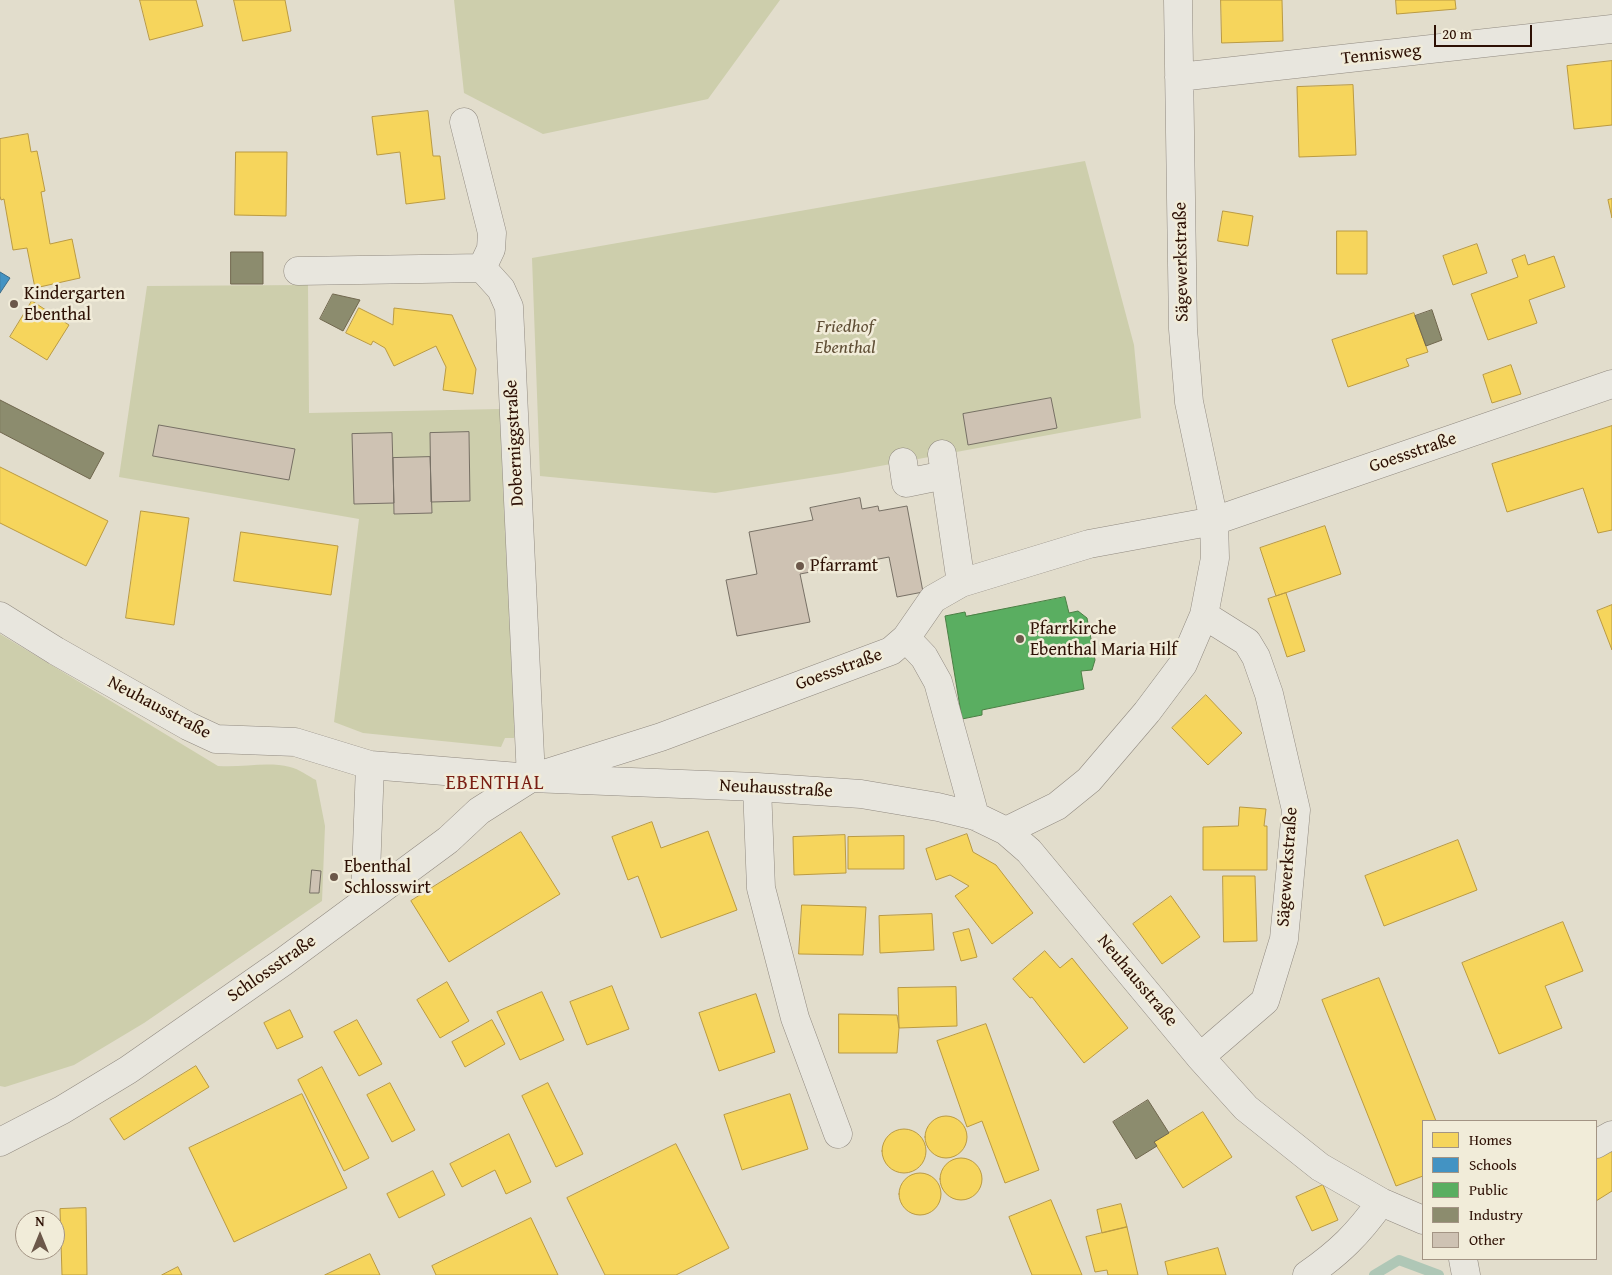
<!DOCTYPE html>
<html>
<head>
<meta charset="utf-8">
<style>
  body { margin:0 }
  #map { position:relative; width:1612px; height:1275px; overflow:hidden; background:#e2ddcc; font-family:"Gentium Book Plus",serif }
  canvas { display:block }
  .legend { position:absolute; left:1422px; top:1120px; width:175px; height:140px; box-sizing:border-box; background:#f1ecd9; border:1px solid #a39484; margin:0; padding:6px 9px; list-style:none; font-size:15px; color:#2d1004 }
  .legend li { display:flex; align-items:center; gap:10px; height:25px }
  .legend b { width:25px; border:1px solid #a39484 }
  .north { position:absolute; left:15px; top:1210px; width:50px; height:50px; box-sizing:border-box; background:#f1ecd9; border:1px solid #a39484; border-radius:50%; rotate:0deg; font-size:14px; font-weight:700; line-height:20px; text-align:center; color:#2d1004 }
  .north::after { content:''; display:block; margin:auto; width:18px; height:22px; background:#6c584a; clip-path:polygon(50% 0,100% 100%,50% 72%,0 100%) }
  .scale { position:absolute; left:1434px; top:25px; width:98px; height:22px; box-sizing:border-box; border:2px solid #2d1004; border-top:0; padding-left:6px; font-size:15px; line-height:18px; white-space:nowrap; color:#2d1004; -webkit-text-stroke:4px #f1ecd9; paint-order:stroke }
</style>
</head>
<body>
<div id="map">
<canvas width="1612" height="1275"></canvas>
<ul class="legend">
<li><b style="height:14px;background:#f6d55c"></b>Homes</li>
<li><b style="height:14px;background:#4393c3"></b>Schools</li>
<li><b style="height:14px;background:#5aae61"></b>Public</li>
<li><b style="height:14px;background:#8c8c6e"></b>Industry</li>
<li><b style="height:14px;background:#cec2b3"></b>Other</li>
</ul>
<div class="north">N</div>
<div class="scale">20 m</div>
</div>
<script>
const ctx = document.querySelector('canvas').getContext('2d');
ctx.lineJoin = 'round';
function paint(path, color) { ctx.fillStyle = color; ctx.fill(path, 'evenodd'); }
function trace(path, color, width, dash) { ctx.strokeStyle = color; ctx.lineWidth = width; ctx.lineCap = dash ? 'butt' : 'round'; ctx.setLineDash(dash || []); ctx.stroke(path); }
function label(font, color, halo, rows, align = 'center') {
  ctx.font = font + ' "Gentium Book Plus",serif'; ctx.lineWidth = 5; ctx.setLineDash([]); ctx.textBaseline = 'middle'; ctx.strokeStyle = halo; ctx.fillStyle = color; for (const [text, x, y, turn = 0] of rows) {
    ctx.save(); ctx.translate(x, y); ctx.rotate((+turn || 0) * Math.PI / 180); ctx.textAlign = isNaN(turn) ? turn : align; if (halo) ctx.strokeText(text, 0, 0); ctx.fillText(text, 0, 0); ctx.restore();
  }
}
paint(new Path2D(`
  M 454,0 L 780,0 L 708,99 L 543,134 L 464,93 Z
  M 1085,161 L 1134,345 L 1141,418 L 842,473 L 715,493 L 540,476 L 532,258 Z
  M 308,285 L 309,413 L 500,409 L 515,722 L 514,738 L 505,738 L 501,747 L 363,733 L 334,722 L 359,519 L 119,477 L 147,286 Z
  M 0,634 L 218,766 C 243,768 266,761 290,767 C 299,769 308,776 316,780 L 325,826 L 322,901 L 144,1023 L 74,1065 L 5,1087 L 0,1086 Z`), '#cdceac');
const homes = new Path2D(`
  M 140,0 L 196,0 L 203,26 L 150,40 Z
  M 234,0 L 285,0 L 291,31 L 243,41 Z
  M 1221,0 L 1282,0 L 1283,41 L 1222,43 Z
  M 1396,0 L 1455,0 L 1456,9 L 1397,14 Z
  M 1612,61 L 1612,125 L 1574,129 L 1567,66 Z
  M 1353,85 L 1356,155 L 1299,157 L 1297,87 Z
  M 428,111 L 433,156 L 440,156 L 445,199 L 406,204 L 400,152 L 377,155 L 372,117 Z
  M 28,134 L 31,152 L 37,151 L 45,191 L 41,192 L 50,244 L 72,239 L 80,278 L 35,288 L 27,248 L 13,250 L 4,199 L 1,200 L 0,196 L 0,139 Z
  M 236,152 L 287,152 L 286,216 L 235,215 Z
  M 1612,199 L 1612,218 L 1608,200 Z
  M 1223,211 L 1253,216 L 1248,246 L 1218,241 Z
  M 1337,231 L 1367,231 L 1367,274 L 1337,274 Z
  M 1477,244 L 1487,273 L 1453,285 L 1443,256 Z
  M 1525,255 L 1528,265 L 1554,256 L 1565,287 L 1529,300 L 1537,323 L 1488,340 L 1471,294 L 1518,277 L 1512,260 Z
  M 32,301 L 69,325 L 47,360 L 10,337 Z
  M 359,308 L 393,325 L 394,308 L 452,315 L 476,369 L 473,394 L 443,390 L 446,367 L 436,346 L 394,366 L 385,348 L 373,341 L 371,345 L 346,333 Z
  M 1414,313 L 1428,352 L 1406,359 L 1409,366 L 1348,387 L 1332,340 Z
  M 1511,365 L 1521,394 L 1492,403 L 1483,375 Z
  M 1612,426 L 1612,530 L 1598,533 L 1583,488 L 1507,512 L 1492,464 Z
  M 0,467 L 108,521 L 86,566 L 0,523 Z
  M 141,511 L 189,518 L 174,625 L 126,618 Z
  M 1325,526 L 1341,574 L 1276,596 L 1260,548 Z
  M 241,532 L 338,546 L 331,595 L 234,581 Z
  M 1286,593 L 1305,651 L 1287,657 L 1268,599 Z
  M 1612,605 L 1612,650 L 1597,611 Z
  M 1206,695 L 1242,733 L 1208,765 L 1172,728 Z
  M 1240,807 L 1266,809 L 1264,826 L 1267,826 L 1267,870 L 1203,870 L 1203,827 L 1238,826 Z
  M 652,822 L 661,848 L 708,831 L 737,910 L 661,938 L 638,876 L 628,880 L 612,837 Z
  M 521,832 L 560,894 L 449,962 L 411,901 Z
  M 967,834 L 973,852 L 996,865 L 1033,913 L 992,944 L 955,896 L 969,886 L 950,875 L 936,880 L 926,849 Z
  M 845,835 L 846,873 L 794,875 L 793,837 Z
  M 904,836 L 904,869 L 848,869 L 848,837 Z
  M 1458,840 L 1477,890 L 1384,926 L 1365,876 Z
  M 1223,876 L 1255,876 L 1257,941 L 1224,942 Z
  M 1171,896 L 1200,937 L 1162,964 L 1133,924 Z
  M 802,905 L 866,907 L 863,955 L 799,954 Z
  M 932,914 L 934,950 L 880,953 L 879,916 Z
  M 1563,922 L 1583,971 L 1545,986 L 1562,1028 L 1499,1054 L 1462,963 Z
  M 969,929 L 977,957 L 961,961 L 953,933 Z
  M 1045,951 L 1060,968 L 1072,958 L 1128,1028 L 1084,1063 L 1032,997 L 1030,998 L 1013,979 Z
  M 1379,978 L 1436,1121 L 1423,1121 L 1423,1176 L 1396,1186 L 1322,1000 Z
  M 447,982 L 469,1021 L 440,1038 L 417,1000 Z
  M 612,986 L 629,1029 L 587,1045 L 570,1002 Z
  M 956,987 L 957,1026 L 899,1028 L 898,988 Z
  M 542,992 L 564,1040 L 520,1060 L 497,1012 Z
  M 756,994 L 775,1052 L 719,1071 L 699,1013 Z
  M 290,1010 L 303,1037 L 277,1049 L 264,1023 Z
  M 839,1014 L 897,1015 L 899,1028 L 897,1053 L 839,1053 Z
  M 357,1020 L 382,1064 L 359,1076 L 334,1032 Z
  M 492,1020 L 505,1044 L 465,1067 L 452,1042 Z
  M 986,1024 L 1039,1170 L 1005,1183 L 982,1121 L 967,1127 L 937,1041 Z
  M 196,1066 L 209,1087 L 124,1140 L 110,1119 Z
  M 322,1067 L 369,1158 L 344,1171 L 298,1080 Z
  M 390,1083 L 415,1130 L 392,1142 L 367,1095 Z
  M 548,1083 L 583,1154 L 556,1167 L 522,1096 Z
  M 302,1094 L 347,1188 L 234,1242 L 189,1148 Z
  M 790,1094 L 808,1149 L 742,1170 L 724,1115 Z
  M 1203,1112 L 1232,1157 L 1183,1188 L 1154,1142 Z
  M925 1137a21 21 0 1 1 42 0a21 21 0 1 1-42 0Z
  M882 1151a22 22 0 1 1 44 0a22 22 0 1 1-44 0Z
  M 509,1134 L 531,1182 L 506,1194 L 495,1170 L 462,1187 L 450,1164 Z
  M 676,1144 L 729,1248 L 676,1275 L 605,1275 L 567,1198 Z
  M 1612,1145 L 1612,1191 L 1596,1201 L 1596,1155 Z
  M940 1179a21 21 0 1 1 42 0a21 21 0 1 1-42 0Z
  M 433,1171 L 445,1195 L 399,1218 L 387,1194 Z
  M899 1194a21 21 0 1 1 42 0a21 21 0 1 1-42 0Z
  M 1323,1185 L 1338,1220 L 1312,1231 L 1296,1197 Z
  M 1051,1200 L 1082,1275 L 1032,1275 L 1009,1217 Z
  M 1121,1204 L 1127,1227 L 1102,1233 L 1097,1210 Z
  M 86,1208 L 87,1275 L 62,1275 L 60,1209 Z
  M 531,1218 L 558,1275 L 436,1275 L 432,1266 Z
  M 1127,1227 L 1138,1275 L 1108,1275 L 1107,1270 L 1095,1272 L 1086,1237 Z
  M 1218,1248 L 1226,1275 L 1168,1275 L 1165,1262 Z
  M 370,1254 L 380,1275 L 325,1275 Z
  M 178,1267 L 182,1275 L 162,1275 Z`);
paint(homes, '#f6d55c');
trace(homes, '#ba9a42', 1);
const schools = new Path2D(`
  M 0,272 L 10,278 L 0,293 Z`);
paint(schools, '#4393c3');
trace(schools, '#3c6c8a', 1);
const public = new Path2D(`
  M 1065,597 L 1069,613 L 1078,611 L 1087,618 L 1095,660 L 1092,670 L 1081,671 L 1084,689 L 982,710 L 982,715 L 962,719 L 945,616 L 965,612 L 966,616 Z`);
paint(public, '#5aae61');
trace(public, '#4c7f45', 1);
const industry = new Path2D(`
  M 231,252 L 263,252 L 263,284 L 231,284 Z
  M 333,294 L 360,300 L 343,331 L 320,319 Z
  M 1432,310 L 1442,340 L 1426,346 L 1415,316 Z
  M 0,400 L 104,453 L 90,479 L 0,432 Z
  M 1148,1100 L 1169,1133 L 1154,1142 L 1157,1146 L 1136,1159 L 1113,1122 Z`);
paint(industry, '#8c8c6e');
trace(industry, '#70674e', 1);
trace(new Path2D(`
  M 1374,1275 L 1399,1260 L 1439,1275`), '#afc7b6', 10);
const building = new Path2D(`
  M 1051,398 L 1057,428 L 968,445 L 963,414 Z
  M 159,425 L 295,449 L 289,480 L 153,456 Z
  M 469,432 L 470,501 L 431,502 L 430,433 Z
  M 392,433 L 394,503 L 354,504 L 352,434 Z
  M 430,457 L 432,513 L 394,514 L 393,458 Z
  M 860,498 L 862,509 L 878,506 L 879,511 L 907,506 L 923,592 L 897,597 L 889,557 L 800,574 L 810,622 L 737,636 L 726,580 L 757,574 L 749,532 L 813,520 L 810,508 Z
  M 312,870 L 321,871 L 319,893 L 310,893 Z`);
paint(building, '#cec2b3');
trace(building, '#777065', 1);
const minor = new Path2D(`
  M 1179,77 L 1612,29
  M 464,122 L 492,233 L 491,249 L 482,268
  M 482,268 L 501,289 L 509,307 L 531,778
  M 298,271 L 482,268
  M 942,454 L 961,583
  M 903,462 L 906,483 L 945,475
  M 0,616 L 56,651 L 188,726 L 216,739 L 295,742 L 370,765 L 531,778 L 757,787 L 861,794 L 938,807 L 975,816 L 1006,831 L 1029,851 L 1200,1057 L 1246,1108 L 1320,1167 L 1381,1202 L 1423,1220
  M 906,638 L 924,657 L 938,682 L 975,816
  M 757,787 L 761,888 L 795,1018 L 838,1134
  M 1006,831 L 1057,806 L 1089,780 L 1147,712 L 1183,664 L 1204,615 L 1215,558 L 1214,521 L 1189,402 L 1183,329 L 1178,0
  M 365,901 L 370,765
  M 1200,1057 L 1265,1001 L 1284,939 L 1296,810 L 1269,694 L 1256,657 L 1247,642 L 1204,615
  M 0,1142 L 62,1110 L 128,1070 L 283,962 L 448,840 L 479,811 L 531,778 L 661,737 L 891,651 L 906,638 L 933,599 L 961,583 L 1089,544 L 1214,521 L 1612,384
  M 1596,1144 L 1612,1135
  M 1463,1259 L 1466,1275
  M 1307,1275 C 1340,1252 1358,1234 1381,1202`);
trace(minor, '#918a80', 29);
trace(minor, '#e8e6de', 28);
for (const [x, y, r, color] of [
  [14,304,5,"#6c584a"],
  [800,566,5,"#6c584a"],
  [1020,639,5,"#6c584a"],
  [334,877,5,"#6c584a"]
]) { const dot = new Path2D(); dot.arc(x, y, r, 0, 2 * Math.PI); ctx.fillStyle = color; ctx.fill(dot); trace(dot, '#f1ecd9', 2); }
label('18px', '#2d1004', '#f1ecd9', [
  ["Tennisweg",1381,55,-6],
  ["Sägewerkstraße",1182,262,-91],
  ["Doberniggstraße",515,443,-93],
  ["Goessstraße",1413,453,-19],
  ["Goessstraße",839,670,-20],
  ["Neuhausstraße",159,708,28],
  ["Neuhausstraße",776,789,3],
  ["Sägewerkstraße",1288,867,-86],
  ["Schlossstraße",272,969,-35],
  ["Neuhausstraße",1137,981,50]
]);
label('18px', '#2d1004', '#f1ecd9', [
  ["Kindergarten",24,294],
  ["Ebenthal",24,315],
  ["Pfarramt",810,566],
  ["Pfarrkirche",1030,629],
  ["Ebenthal Maria Hilf",1030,650],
  ["Ebenthal",344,867],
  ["Schlosswirt",344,888]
], 'left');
label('italic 18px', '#5f4e35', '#f1ecd9', [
  ["Friedhof",845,327],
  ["Ebenthal",845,348]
]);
ctx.letterSpacing = '1px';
label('20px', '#7a1f14', '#f1ecd9', [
  ["EBENTHAL",495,784]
]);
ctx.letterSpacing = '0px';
</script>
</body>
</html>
